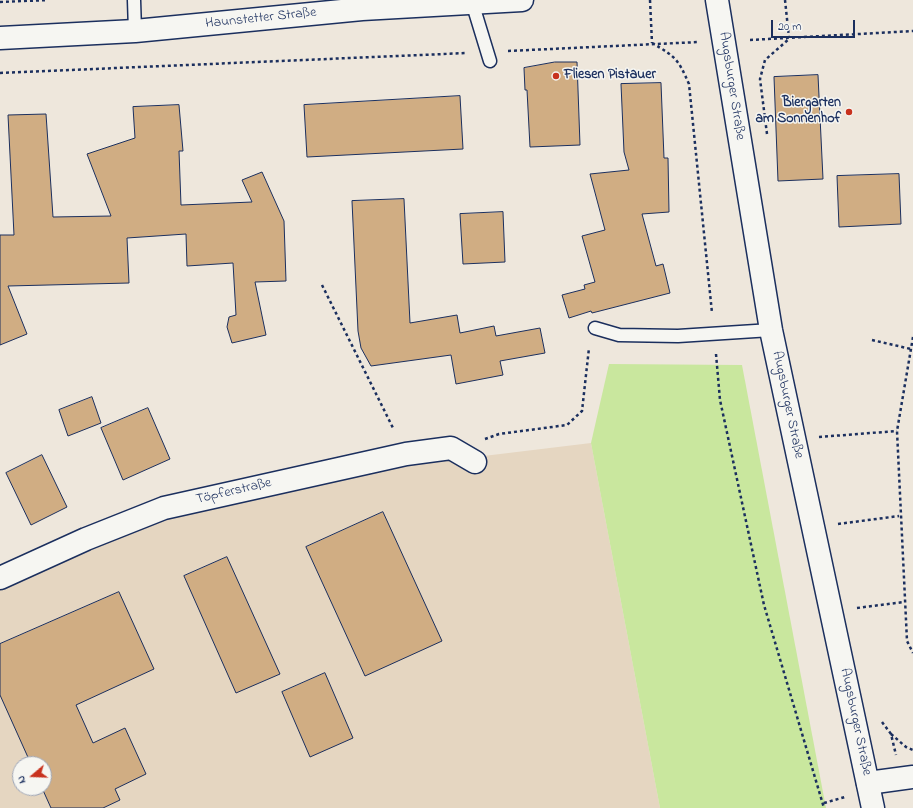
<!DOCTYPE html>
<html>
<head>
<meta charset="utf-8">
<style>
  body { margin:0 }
  #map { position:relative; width:913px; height:808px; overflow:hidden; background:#eee7dc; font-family:"Indie Flower",sans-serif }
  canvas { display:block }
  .north { position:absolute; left:12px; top:756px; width:40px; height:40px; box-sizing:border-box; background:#f6f6f2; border:1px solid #9ea6b7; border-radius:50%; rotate:251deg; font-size:11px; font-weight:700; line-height:16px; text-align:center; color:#1b2f5e }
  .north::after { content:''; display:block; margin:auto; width:14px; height:18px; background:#c8321e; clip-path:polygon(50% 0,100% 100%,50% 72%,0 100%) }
  .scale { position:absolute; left:771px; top:20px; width:84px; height:18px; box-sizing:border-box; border:2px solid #1b2f5e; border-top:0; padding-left:5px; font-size:12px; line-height:14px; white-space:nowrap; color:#1b2f5e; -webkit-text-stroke:3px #f6f6f2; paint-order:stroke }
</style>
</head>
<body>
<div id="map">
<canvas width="913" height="808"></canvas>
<div class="north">N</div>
<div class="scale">20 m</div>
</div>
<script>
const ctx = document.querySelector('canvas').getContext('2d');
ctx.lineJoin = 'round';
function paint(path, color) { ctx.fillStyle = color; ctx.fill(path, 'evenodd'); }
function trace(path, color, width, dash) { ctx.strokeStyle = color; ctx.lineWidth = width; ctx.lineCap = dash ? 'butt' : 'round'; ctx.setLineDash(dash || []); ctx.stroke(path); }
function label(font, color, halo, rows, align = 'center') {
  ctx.font = font + ' "Indie Flower",sans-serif'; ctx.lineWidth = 3; ctx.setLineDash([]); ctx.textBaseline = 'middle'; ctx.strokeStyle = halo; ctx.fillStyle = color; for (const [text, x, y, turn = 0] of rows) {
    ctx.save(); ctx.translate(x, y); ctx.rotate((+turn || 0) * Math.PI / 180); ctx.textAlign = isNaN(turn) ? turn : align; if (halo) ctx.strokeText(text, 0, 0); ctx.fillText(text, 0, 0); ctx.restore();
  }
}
paint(new Path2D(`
  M 591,443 L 660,808 L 0,808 L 0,589 L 244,485 ZM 20,764 L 44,764 L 44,788 L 20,788 Z`), '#e5d6c1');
paint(new Path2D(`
  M 609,364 L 742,365 L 826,808 L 660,808 L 591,443 Z`), '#c9e79e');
const building = new Path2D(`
  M 555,62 L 577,62 L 580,145 L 530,147 L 527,90 L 525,90 L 524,68 Z
  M 818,75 L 823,179 L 778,181 L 774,77 Z
  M 661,83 L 664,158 L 668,158 L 669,212 L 642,214 L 656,266 L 663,264 L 670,293 L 592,313 L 591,311 L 569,318 L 562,295 L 585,289 L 584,285 L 595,282 L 582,236 L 605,230 L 590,174 L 629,170 L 624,152 L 621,84 Z
  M 460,96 L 463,149 L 307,157 L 304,105 Z
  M 179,105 L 183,151 L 179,151 L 181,205 L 252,202 L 242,180 L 262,172 L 284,221 L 286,281 L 255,282 L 266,335 L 232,343 L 227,327 L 229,317 L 236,315 L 233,263 L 187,266 L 186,234 L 127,238 L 129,283 L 8,286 L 27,334 L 0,345 L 0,235 L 14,235 L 8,115 L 46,114 L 53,217 L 111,216 L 87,154 L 135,138 L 133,107 Z
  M 899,174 L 901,224 L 839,227 L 837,176 Z
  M 404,199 L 410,323 L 457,315 L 460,333 L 494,326 L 496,336 L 540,328 L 545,353 L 500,361 L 503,375 L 456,384 L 451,355 L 371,366 L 361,348 L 358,331 L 352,201 Z
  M 503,212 L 505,262 L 463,264 L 460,214 Z
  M 92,397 L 101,423 L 68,436 L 59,410 Z
  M 148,408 L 170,459 L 123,480 L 101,428 Z
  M 42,455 L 67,507 L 31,525 L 6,473 Z
  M 383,512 L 442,641 L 365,676 L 306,547 Z
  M 227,557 L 280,674 L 236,693 L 184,576 Z
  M 119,592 L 154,669 L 76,705 L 93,743 L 125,728 L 146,774 L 115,789 L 120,800 L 103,808 L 51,808 L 42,788 L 44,788 L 44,764 L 31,764 L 0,695 L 0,644 Z
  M 325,673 L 353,738 L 310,757 L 282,692 Z`);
paint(building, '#d0ad83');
trace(building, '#1b2f5e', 1);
const lane = new Path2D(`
  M 134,0 L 135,31
  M 472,2 L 490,61
  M 595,328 L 619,335 L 678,336 L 771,330`);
const street = new Path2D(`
  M 0,578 L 86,539 L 164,508 L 406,454 L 451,448 L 475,462
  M 868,783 L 913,777`);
const secondary = new Path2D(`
  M 717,0 L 771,330 L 873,808
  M 0,38 L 135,31 L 362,9 L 522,0`);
trace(lane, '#1b2f5e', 15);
trace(street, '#1b2f5e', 25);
trace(secondary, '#1b2f5e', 25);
trace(new Path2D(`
  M 650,0 L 652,43
  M 785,0 L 789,38
  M 0,2 L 48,0
  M 750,40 L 913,31
  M 652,43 C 676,57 678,59 689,84 L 712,313
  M 508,51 L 699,42
  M 0,73 L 467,53
  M 767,134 L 760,79 L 765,60 L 789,39
  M 322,285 L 394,430
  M 913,337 L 897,431 L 907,641 L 913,653
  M 872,340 L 911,349
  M 716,354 L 720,400 L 764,605 L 824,808
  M 819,437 L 897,431
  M 485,439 L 499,434 L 567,425 L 582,411 L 589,348
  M 838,524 L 899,516
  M 857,608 L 904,602
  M 882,722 L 891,734 L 896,755
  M 891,734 L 906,747 L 913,750
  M 824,803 L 845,797`), '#1b2f5e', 2.5, [3, 3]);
trace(lane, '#f6f6f2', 12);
trace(street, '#f6f6f2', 22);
trace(secondary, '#f6f6f2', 22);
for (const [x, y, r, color] of [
  [556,76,4,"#c8321e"],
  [849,112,4,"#c8321e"]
]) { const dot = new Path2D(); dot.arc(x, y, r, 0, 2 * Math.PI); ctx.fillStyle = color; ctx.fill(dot); trace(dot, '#f6f6f2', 1.5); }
label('14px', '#1b2f5e', '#f6f6f2', [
  ["Haunstetter Straße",261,19,-6],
  ["Augsburger Straße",731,86,81],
  ["Augsburger Straße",787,405,78],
  ["Töpferstraße",234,492,-13],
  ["Augsburger Straße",855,722,78]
]);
label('bold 14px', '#1b2f5e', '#f6f6f2', [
  ["Fliesen Pistauer",564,76],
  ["Biergarten",841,104,"right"],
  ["am Sonnenhof",841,120,"right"]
], 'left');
</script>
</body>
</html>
